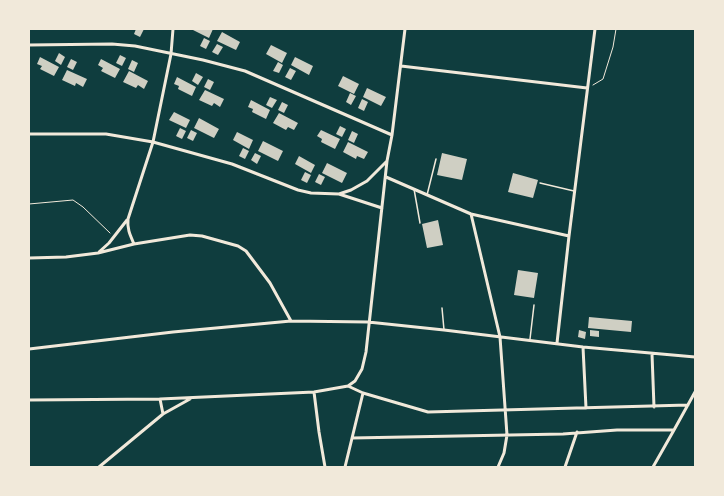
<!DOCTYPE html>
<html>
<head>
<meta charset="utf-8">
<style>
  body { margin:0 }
  #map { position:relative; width:724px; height:496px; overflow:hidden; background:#0f3d3e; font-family:Raleway,sans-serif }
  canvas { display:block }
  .frame { position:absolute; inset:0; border:30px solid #f1e9da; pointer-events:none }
</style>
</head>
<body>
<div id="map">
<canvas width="724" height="496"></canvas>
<div class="frame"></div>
</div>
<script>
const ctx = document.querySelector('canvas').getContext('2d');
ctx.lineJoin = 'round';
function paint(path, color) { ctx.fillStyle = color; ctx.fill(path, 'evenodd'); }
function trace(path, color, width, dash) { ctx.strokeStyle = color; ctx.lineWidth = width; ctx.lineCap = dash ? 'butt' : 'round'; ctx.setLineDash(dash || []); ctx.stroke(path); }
paint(new Path2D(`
  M 136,29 L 144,29 L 140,37 L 134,34 Z
  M 191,29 L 213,29 L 209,38 Z
  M 222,32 L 240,42 L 236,50 L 217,41 Z
  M 204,38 L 210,41 L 206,49 L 200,46 Z
  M 217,44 L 223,47 L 218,55 L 212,52 Z
  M 271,45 L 287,53 L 282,63 L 266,54 Z
  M 59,53 L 65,57 L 61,65 L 55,61 Z
  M 120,55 L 126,58 L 122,66 L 116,63 Z
  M 40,57 L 59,67 L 54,76 L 40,69 L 42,66 L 37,64 Z
  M 295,57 L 313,66 L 309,75 L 291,65 Z
  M 71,59 L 77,62 L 73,70 L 67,67 Z
  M 101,59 L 120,69 L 115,78 L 101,71 L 103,68 L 98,65 Z
  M 132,60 L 138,63 L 134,72 L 128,69 Z
  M 278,62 L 283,65 L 279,73 L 273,71 Z
  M 290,68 L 296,71 L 291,80 L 285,77 Z
  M 67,70 L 87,79 L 83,87 L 76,83 L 75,86 L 62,80 Z
  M 129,71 L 148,81 L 144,89 L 138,85 L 136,88 L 123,82 Z
  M 196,73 L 203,77 L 198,85 L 192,81 Z
  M 343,76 L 359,84 L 354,94 L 338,86 Z
  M 177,77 L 196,87 L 192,96 L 178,89 L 179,86 L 174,84 Z
  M 208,79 L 214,82 L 210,90 L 204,87 Z
  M 367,88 L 386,97 L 381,106 L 363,97 Z
  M 205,90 L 224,99 L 220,107 L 214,103 L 212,106 L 199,100 Z
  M 350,93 L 356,96 L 351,105 L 346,102 Z
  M 270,97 L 277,100 L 272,108 L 266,105 Z
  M 362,99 L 368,102 L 364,111 L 358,108 Z
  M 251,100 L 270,110 L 266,119 L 252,112 L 253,109 L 248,107 Z
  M 282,102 L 288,105 L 284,113 L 278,110 Z
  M 174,112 L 190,120 L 186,128 L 169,120 Z
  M 279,113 L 298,123 L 294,130 L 288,127 L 286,130 L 273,123 Z
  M 199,118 L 219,129 L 214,138 L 194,128 Z
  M 340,126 L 346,129 L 342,137 L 336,134 Z
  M 180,128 L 186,131 L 182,139 L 176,136 Z
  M 191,130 L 197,133 L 193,141 L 187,138 Z
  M 321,130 L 340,139 L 335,149 L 321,142 L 322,139 L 317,136 Z
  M 352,131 L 358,134 L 354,143 L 348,140 Z
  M 237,132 L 253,140 L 249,149 L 233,140 Z
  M 263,141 L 283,151 L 278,161 L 258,151 Z
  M 348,142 L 368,152 L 364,159 L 357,156 L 356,159 L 343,152 Z
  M 243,148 L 249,151 L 245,159 L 239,156 Z
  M 255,153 L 261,156 L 257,164 L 251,160 Z
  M 442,153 L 467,159 L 462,180 L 437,175 Z
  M 299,156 L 315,165 L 311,173 L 295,164 Z
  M 327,163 L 347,173 L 342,183 L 322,173 Z
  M 305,172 L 311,175 L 307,183 L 301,180 Z
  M 513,173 L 538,180 L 533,198 L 508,192 Z
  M 319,174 L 325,177 L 321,185 L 315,182 Z
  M 438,220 L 443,245 L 427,248 L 422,224 Z
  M 518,270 L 538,273 L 534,298 L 514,295 Z
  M 589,317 L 632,321 L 631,332 L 588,328 Z
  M 579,330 L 586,332 L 585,339 L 578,337 Z
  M 590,330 L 599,331 L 599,337 L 590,336 Z`), '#cfcfc3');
trace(new Path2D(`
  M 593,85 L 603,79 L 613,47 L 616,29
  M 29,204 L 73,200 L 83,207 L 110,233`), '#f1e9da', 1);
trace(new Path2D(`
  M 540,183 L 574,191
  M 414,189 L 420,223
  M 427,195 L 436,159
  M 442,308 L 444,330
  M 530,339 L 534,305`), '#f1e9da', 1.5);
trace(new Path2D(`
  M 29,45 L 112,44 L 135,46 L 203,60 L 245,71 L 392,135
  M 401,66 L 587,88
  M 29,134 L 106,134 L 153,142 L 232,164 L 298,190 L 311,193 L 339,194 L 351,190 L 367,181 L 387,161
  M 386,177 L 471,214 L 569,236
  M 339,194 L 382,208
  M 471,214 L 500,337 L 507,435 L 504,453 L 498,467
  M 134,244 C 130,235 127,229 128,219 L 153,142 L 171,54 L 173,29
  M 99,252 L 109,243 L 127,220
  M 29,258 L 66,257 L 98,253 L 134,244 L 190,235 L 202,236 L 238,246 L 246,251 L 270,283 L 291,321
  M 557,343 L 569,236 L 595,29
  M 583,347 L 586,408
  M 29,349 L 173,332 L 291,321 L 368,322 L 444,330 L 583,347 L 695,357
  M 652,354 L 654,407
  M 348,386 L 363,393 L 428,412 L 688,405
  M 314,392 L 319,432 L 325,467
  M 160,399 L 163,414
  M 29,400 L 160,399 L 314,392 L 348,386 L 355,381 L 362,369 L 366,352 L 387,161 L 392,135 L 405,29
  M 352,438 L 563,434 L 617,430 L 674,430 L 695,392
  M 99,467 L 163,414 L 190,399
  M 345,467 L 363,393
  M 565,467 L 577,432
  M 653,467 L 674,430`), '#f1e9da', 3);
</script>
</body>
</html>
